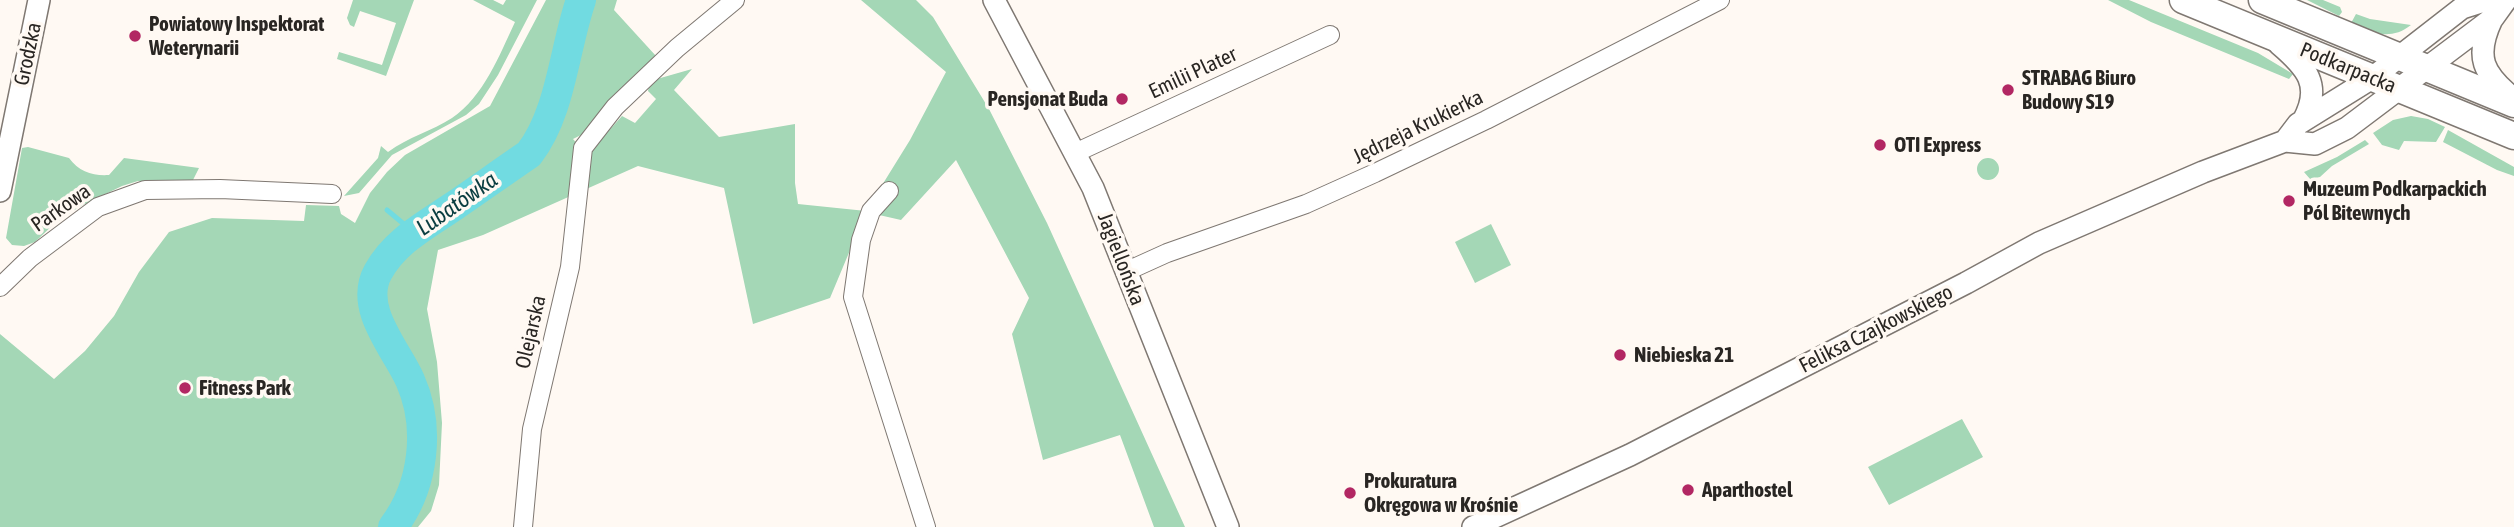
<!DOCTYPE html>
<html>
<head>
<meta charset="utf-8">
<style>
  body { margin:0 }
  canvas { display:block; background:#fff9f3 }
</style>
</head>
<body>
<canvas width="2514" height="527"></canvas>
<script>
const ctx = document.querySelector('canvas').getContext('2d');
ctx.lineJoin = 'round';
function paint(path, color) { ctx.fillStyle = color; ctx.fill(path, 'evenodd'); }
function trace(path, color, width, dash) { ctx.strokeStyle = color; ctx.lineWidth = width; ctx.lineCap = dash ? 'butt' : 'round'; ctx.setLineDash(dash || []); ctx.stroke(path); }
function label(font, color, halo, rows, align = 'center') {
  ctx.font = font + ' "Asap Condensed",sans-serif'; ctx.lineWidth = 7; ctx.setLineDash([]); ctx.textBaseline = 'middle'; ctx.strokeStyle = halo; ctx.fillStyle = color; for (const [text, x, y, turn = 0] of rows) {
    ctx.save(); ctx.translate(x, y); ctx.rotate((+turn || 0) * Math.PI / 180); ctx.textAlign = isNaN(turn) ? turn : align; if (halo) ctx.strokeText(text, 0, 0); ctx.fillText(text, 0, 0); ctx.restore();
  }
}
paint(new Path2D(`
  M 353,0 L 414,0 L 386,76 L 337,59 L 339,52 L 382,65 L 396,23 L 360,11 L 354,27 L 350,25 L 347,18 Z
  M 473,0 L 493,0 L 503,5 L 506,0 L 537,0 L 498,75 L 479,104 L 466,115 L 392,155 L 359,193 L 344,196 L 378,158 L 381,146 L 388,152 C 408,137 432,131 452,118 C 484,96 499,56 515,22 Z
  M 546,0 L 617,0 L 614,10 L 656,56 L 591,130 L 573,139 L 587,155 L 622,116 L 635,123 L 656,99 L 648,91 L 650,81 L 692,69 L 674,90 L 719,137 L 795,124 L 795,183 L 798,204 L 866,211 L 910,140 L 946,72 L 861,0 L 916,0 L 933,17 L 989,109 L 1047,223 L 1185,527 L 1154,527 L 1120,435 L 1043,460 L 1012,334 L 1029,298 L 956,160 L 901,220 L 866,212 L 830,298 L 753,324 L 724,188 L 638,166 L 483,235 L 438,250 L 427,309 L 437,362 L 442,423 L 439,485 L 431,511 L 418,527 L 0,527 L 0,334 L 54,379 L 85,351 L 114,316 L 139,272 L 169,232 L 212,218 L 304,221 L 306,205 L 339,206 L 341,214 L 355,223 L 370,193 L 387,172 L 405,155 L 490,106 Z
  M 2108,0 L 2129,0 L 2258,53 L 2293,74 L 2289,79 L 2151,22 Z
  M 2307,0 L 2323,0 L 2340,7 L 2342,12 L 2339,16 Z
  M 2356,14 L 2370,19 L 2411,25 C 2391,41 2372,33 2350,25 Z
  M 2411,116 L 2428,119 L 2445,127 L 2436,142 L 2404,141 L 2399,150 L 2382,145 L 2373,133 L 2393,120 Z
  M 2448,130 L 2514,167 L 2514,176 L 2497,170 L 2443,142 Z
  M 2365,140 L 2369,144 L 2332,166 L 2320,177 L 2310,179 L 2304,172 L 2337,157 Z
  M 28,147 L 69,158 C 79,172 93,176 109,175 L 124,158 L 199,168 L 193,180 L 170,183 L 138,181 L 122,186 L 79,207 L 54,224 L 35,242 L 24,246 L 12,245 L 6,238 L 22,148 Z
  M1977 169a11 11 0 1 1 22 0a11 11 0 1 1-22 0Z
  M 1491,224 L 1511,265 L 1475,283 L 1455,242 Z
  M 1962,419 L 1983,457 L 1889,505 L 1868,467 Z`), '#a4d7b6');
trace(new Path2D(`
  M 387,210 L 405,225 L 411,235`), '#71dbe1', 5);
trace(new Path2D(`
  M 393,527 C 424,486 431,427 410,380 C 396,349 358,308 378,272 C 395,241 426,225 454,206 C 479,189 504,171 529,154 C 561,113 564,49 581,0`), '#71dbe1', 30);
const minor = new Path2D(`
  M 1075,153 L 1330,35
  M 889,191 L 871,211 L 861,240 L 853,297 L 926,527
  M 1125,272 L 1167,253 L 1306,204 L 1375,173 L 1486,120 L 1720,0
  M 0,287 L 30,258 L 98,207 L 145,190 L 220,189 L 332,194
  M 523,527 L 532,429 L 570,267 L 583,148 L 615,107 L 677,48 L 735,0`);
const tertiary = new Path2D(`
  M 994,0 L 1093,188 L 1228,527
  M 2492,19 C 2474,57 2483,74 2514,99
  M 2279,44 C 2306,67 2323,85 2303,121
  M 2285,141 L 2298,124 L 2372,78 L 2462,8 L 2487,0
  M 0,191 L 39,0
  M 1473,527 L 1630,455 L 1966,283 L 2039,243 L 2203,172 L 2285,141 L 2315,144 L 2347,128 L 2493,18 L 2506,0`);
const primary = new Path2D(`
  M 2183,0 L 2514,136
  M 2262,0 L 2514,104`);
trace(minor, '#7f7872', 20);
trace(tertiary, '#7f7872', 24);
trace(primary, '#7f7872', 29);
trace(minor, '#fff', 18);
trace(tertiary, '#fff', 21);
trace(primary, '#fff', 26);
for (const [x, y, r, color] of [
  [135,36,7,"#b22763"],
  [2008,90,7,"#b22763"],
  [1122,99,7,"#b22763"],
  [1880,145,7,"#b22763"],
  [2289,201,7,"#b22763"],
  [1620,355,7,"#b22763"],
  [185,388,7,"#b22763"],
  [1688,490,7,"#b22763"],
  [1350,493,7,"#b22763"]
]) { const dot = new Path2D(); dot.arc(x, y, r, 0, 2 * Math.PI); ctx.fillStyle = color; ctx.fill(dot); trace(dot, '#fff9f3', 2.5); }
label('bold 21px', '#292623', '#fff9f3', [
  ["Powiatowy Inspektorat",149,24],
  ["Weterynarii",149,48],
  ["STRABAG Biuro",2022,78],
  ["Budowy S19",2022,102],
  ["Pensjonat Buda",1108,99,"right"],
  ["OTI Express",1894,145],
  ["Muzeum Podkarpackich",2303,189],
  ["Pól Bitewnych",2303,213],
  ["Niebieska 21",1634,355],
  ["Fitness Park",199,388],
  ["Prokuratura",1364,481],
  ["Okręgowa w Krośnie",1364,505],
  ["Aparthostel",1702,490]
], 'left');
label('21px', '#292623', '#fff9f3', [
  ["Grodzka",28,54,-78],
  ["Podkarpacka",2348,68,22],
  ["Emilii Plater",1193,73,-25],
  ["Jędrzeja Krukierka",1418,127,-26],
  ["Parkowa",61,208,-35],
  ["Jagiellońska",1121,259,69],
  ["Feliksa Czajkowskiego",1876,329,-27],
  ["Olejarska",531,332,-77]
]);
label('italic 23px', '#0b3e41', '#fff9f3', [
  ["Lubatówka",457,204,-35]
]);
</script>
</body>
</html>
